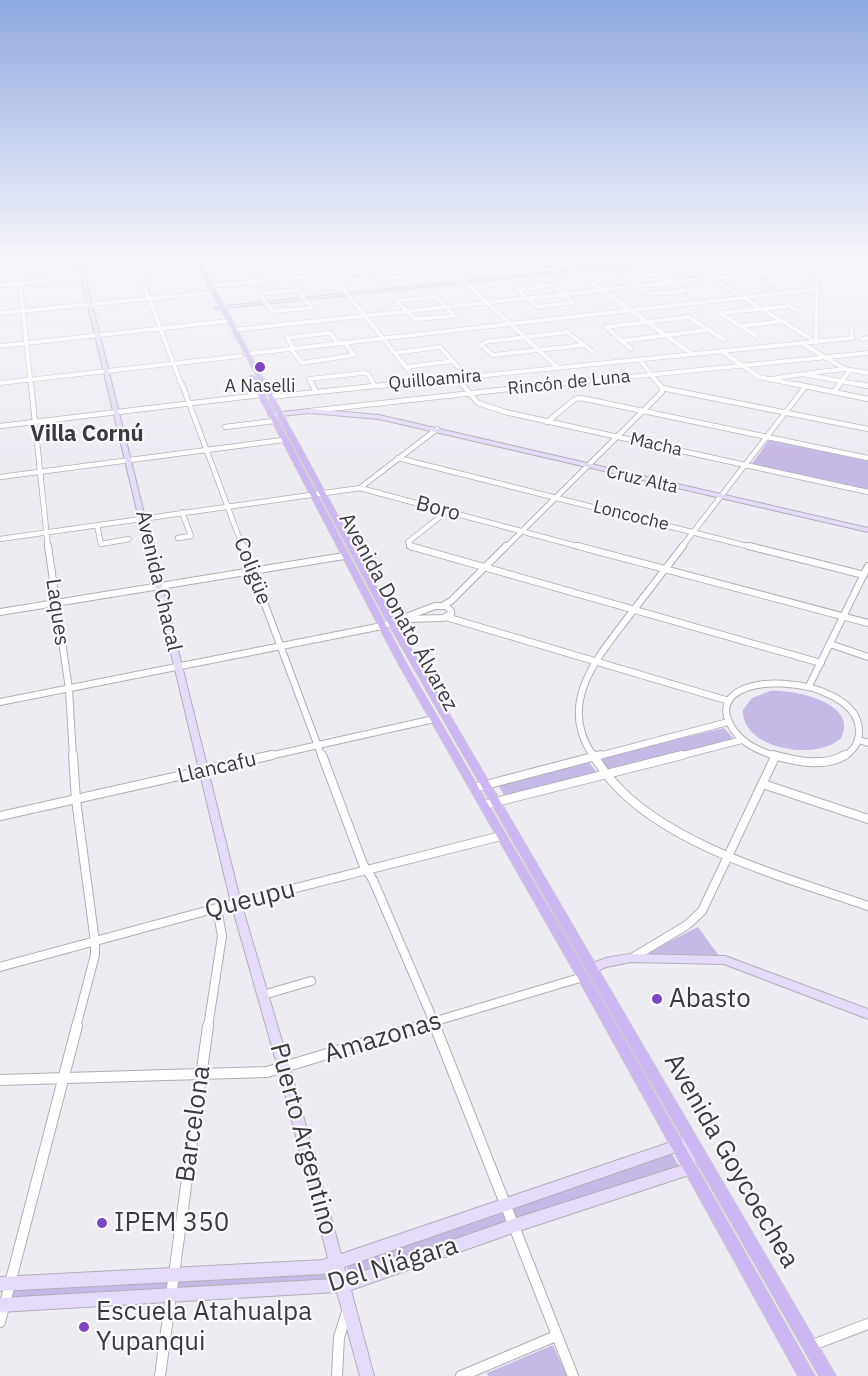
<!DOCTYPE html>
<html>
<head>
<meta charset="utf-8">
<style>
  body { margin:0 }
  canvas { display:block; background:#eeecf3 }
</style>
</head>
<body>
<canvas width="868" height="1376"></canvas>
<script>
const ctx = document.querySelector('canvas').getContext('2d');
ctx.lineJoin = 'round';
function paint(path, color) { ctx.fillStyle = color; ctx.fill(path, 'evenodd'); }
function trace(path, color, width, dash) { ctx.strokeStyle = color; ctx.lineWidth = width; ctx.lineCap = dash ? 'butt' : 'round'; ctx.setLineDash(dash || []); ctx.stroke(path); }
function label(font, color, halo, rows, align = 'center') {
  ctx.font = font + ' "IBM Plex Sans",sans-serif'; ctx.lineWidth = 4.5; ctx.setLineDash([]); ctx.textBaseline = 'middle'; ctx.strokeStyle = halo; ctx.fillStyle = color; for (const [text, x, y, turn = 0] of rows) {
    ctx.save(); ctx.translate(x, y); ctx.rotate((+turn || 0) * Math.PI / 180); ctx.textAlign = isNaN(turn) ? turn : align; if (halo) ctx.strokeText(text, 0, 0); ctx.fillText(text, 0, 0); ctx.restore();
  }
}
paint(new Path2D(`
  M 769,440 L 868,461 L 868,491 L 751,465 Z
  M 770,691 C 793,689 860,703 841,738 C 817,762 741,749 743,710 L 752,698 Z
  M 724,728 L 734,739 L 607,770 L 599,758 Z
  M 587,760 L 598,774 L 505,797 L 498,785 Z
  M 698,927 L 722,960 L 643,955 Z
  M 672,1154 L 679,1166 L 594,1197 L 515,1222 L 509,1206 Z
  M 502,1210 L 507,1225 L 348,1275 L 347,1266 Z
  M 329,1271 L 332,1282 L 174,1291 L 175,1278 Z
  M 171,1279 L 169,1293 L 12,1300 L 15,1286 Z
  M 553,1345 L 567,1376 L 488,1376 L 487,1373 Z`), '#c7b9e5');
const minorFar4 = new Path2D(`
  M 320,260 L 418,382
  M 386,260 L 363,263 L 377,279 L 413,275 L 400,260
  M 480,260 L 489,267 L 523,264 L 520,260
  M 560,260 L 692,354
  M 682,260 L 816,342
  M 444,263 L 558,368
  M 0,270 L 108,260
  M 139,272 L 182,386
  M 762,273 L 775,281 L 763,282
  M 626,277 L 661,274 L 685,291
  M 626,277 L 651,294 L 685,291
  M 20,283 L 31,386
  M 0,285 L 278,260
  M 548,285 L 553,285 L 573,302 L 538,307 L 517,290 Z
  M 210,286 L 476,260
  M 298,290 L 311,308 L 272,311 L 260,294 Z
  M 436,297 L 454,316 L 414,319 L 397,301 Z
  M 717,311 L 756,336
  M 0,313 L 208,293
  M 721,313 L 789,306 L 796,310
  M 687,316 L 724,340
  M 741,326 L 784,321
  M 606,327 L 689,317
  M 606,327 L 631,349
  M 233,330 L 817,267
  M 566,331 L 592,351
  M 568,332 L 485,342 L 481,345 L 493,355 L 584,345
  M 863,339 L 868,338
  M 621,341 L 708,330
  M 816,343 L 817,260
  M 803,344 L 843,368
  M 0,346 L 228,321
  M 291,349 L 302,363 L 354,355 L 345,343
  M 294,349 L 287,338 L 327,333 L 331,334 L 338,344
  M 723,352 L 759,377 L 803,386
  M 395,353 L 440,347 L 458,367
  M 246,354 L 818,289
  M 640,360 L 660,386
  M 406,367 L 453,361
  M 809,373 L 845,369 L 868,373
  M 456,378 L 463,386
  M 771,379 L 803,374 L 867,386
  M 0,383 L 241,356
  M 313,386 L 309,379 L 363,373 L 368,374 L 375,386
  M 379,386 L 852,338 L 851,328
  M 539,386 L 868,353
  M 838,386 L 850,370`);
const minorFar3 = new Path2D(`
  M 31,384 L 48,548
  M 182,384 L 243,548
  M 312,384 L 316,392
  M 462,384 L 478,403 L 505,412 L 868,492
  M 659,384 L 662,388 L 868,429
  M 795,384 L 868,399
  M 859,384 L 868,386
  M 834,392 L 840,384
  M 269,397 L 394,384
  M 310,411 L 554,384
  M 547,422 L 575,399 L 581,398 L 868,458
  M 0,426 L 260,395
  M 225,427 L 274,421
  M 398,458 L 755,548
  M 0,477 L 283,440
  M 360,488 L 437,429
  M 97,525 L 101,544 L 129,539
  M 178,538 L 191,536 L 182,512
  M 0,539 L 360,488 L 584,548
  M 412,548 L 408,542 L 446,512
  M 505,548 L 662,392 L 662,388
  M 681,548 L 805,387`);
const minorFar2 = new Path2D(`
  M 48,546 L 69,689 L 73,757
  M 243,546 L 322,757
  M 410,546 L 821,663
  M 578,546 L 868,623
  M 749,546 L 864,575
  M 442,606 L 451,601 L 506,546
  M 0,612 L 344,556
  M 446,617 L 729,701
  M 830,644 L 868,657
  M 809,686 L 868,566
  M 0,702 L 382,626 L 435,606 L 446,606 L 451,611 L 451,614 L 443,618 L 405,619
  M 859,740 L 868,743
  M 265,757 L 434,719
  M 594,757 C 556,704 597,658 629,616 C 647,593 665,569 683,546
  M 595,757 L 728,722
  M 676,757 L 742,740
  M 779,757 C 760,752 739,742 730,724 C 700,665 859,673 859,731 C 859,744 853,751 843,757`);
const minorFar1 = new Path2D(`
  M 73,755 L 76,800 L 95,942 L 95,955 L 76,1027
  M 322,755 L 363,864 L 373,880 L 436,1027
  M 593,755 C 599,764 605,773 612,781 C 669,847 788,878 868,906
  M 773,755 C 795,761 824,768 845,755
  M 763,784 L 868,819
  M 474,788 L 600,755
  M 484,805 L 682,755
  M 0,816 L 272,755
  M 632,958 L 687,925 L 702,911 L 775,757
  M 0,967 L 217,908 L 501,836
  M 263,995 L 311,981
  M 208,1027 L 222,936 L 217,908
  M 416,1027 L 583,977`);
const minor = new Path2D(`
  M 435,1026 L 573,1376
  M 0,1080 L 267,1072 L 421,1026
  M 0,1322 L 77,1026
  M 810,1346 L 868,1324
  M 160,1376 L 208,1026
  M 337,1376 L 339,1337 L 347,1312
  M 461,1376 L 556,1336`);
const secondary = new Path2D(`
  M 77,260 L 81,260 L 241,903 L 290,1068 L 341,1254 L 677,1140 L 682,1142 L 682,1138 L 684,1134 L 688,1132 L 692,1134 L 694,1138 L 696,1169 L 695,1173 L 513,1233 L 351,1290 L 374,1376 L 360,1376 L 337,1292 L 0,1312 L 0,1298 L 334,1279 L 332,1271 L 323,1274 L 0,1291 L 0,1277 L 323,1260 L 328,1258 L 278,1068 L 231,903 ZM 676,1152 L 680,1154 L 683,1153 L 683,1165 L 513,1219 L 347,1277 L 344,1267 Z
  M 664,260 L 678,260 L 216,309 L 214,308 L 216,307 Z
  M 310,409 L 379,415 L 868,528 L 868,532 L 379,419 L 310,413 L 271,417 L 268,415 L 271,413 Z
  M 631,954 L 725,956 L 868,1009 L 868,1019 L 724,964 L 631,962 L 606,967 L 593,973 L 589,972 L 588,969 C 597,957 616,956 631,954 Z`);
const primary = new Path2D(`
  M 195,260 L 199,260 L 396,623 L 836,1376 L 819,1376 L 388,623 Z
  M 252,375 L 255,377 L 406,663 L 587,974 L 815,1376 L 798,1376 L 579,980 L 398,663 L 249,377 Z`);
trace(minorFar4, '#b0afb5', 5);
trace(minorFar3, '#b0afb5', 6);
trace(minorFar2, '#b0afb5', 8);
trace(minorFar1, '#b0afb5', 10);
trace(minor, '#b0afb5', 12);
trace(secondary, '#b0afb5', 2);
trace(primary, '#cccccd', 2);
trace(minorFar4, '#fff', 4);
trace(minorFar3, '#fff', 4.5);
trace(minorFar2, '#fff', 6);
trace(minorFar1, '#fff', 8);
trace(minor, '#fff', 10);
paint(secondary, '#e6daf9');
paint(primary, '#ccb6f4');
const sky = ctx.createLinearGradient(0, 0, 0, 453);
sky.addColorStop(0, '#8fa8df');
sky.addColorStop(0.57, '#f7f6fa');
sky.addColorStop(1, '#f7f6fa00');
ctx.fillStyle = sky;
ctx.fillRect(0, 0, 868, 453);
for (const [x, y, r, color] of [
  [260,367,6,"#7b48c0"],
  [657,999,6,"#7b48c0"],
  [102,1223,6,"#7b48c0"],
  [84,1327,6,"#7b48c0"]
]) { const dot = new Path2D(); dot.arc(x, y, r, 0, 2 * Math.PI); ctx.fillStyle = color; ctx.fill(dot); trace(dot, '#fbfaff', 2); }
label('18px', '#3b3b3d', '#fbfaff', [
  ["Quilloamira",435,380,-5],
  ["Rincón de Luna",569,383,-6],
  ["Macha",656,445,13],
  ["Cruz Alta",642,480,13],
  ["Loncoche",631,516,14]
]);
label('18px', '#3b3b3d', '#fbfaff', [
  ["A Naselli",260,387]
]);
label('21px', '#3b3b3d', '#fbfaff', [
  ["Boro",438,509,15],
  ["Coligüe",252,571,69],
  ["Avenida Chacal",158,581,77],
  ["Laques",57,612,82],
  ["Avenida Donato Álvarez",398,612,61],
  ["Llancafu",217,768,-13]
]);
label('bold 22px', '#3b3b3d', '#fbfaff', [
  ["Villa Cornú",87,435]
]);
label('26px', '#3b3b3d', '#fbfaff', [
  ["Queupu",250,900,-14],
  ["Amazonas",383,1038,-17],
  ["Barcelona",194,1124,-82],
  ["Puerto Argentino",303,1139,75],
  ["Avenida Goycoechea",731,1161,60],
  ["Del Niágara",393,1265,-17]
]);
label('26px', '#3b3b3d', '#fbfaff', [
  ["Abasto",669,999],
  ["IPEM 350",114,1223],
  ["Escuela Atahualpa",96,1312],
  ["Yupanqui",96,1342]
], 'left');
</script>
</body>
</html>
